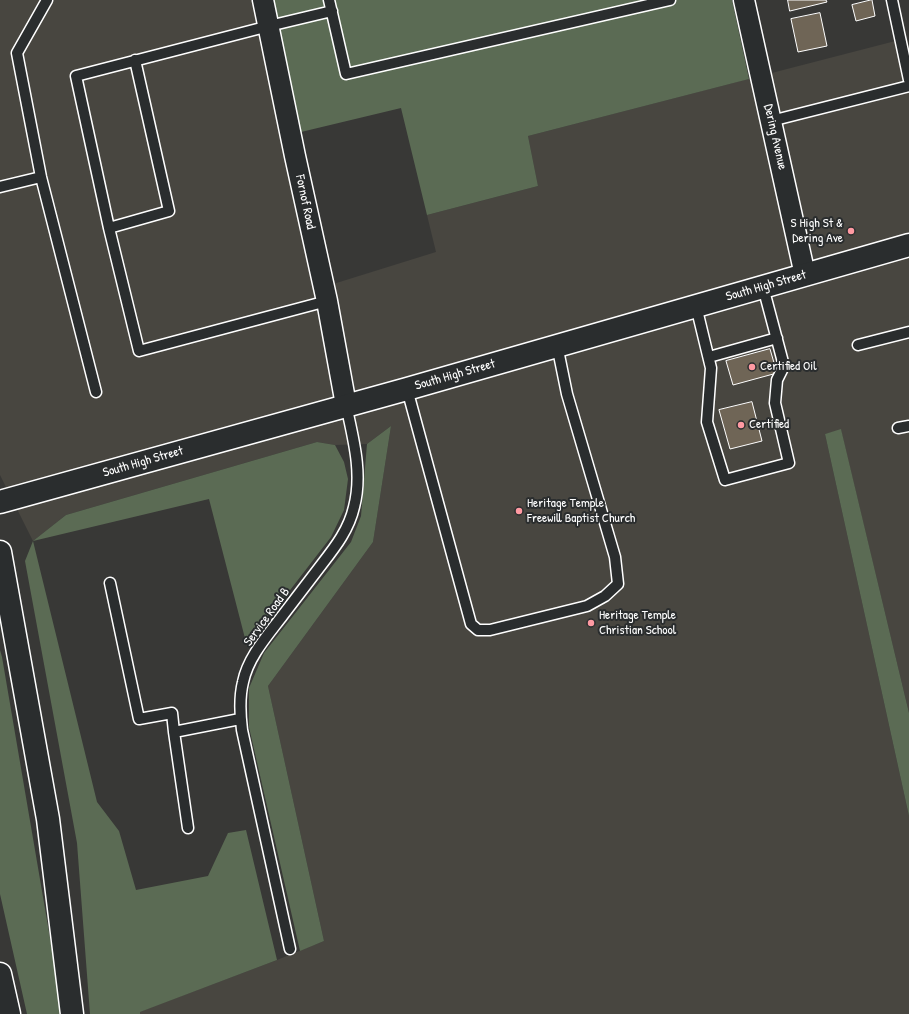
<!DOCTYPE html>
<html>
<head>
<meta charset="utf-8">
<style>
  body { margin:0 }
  canvas { display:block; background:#383836 }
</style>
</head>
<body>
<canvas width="909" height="1014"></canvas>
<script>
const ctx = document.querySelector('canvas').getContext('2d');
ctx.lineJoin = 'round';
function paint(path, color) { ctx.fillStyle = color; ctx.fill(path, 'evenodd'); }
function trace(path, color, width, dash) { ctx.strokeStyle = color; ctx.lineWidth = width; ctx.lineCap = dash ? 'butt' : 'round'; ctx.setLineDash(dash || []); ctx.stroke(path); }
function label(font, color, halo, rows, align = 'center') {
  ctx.font = font + ' "Patrick Hand",sans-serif'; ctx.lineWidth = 4; ctx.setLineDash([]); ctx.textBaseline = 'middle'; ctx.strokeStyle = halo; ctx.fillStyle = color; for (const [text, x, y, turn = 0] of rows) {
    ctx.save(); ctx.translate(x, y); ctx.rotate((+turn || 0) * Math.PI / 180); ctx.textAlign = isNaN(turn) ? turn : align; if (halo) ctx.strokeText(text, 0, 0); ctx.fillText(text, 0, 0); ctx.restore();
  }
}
paint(new Path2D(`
  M 0,0 L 272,0 L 301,132 L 330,285 L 436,252 L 427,215 L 538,186 L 528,136 L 907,38 L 909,51 L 909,713 L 841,430 L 825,434 L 909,816 L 909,1014 L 140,1014 L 139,1012 L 277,960 L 324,941 L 268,686 L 373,542 L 391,426 L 367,444 L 335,445 L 317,442 L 66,515 L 33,541 L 0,475 Z`), '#484640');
paint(new Path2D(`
  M 272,0 L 732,0 L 749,79 L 528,136 L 538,186 L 427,215 L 401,108 L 301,132 Z
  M 391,426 L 373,542 L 268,686 L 324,941 L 300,951 L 249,727 L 249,688 L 264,653 L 351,542 L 361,516 L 367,444 Z
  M 841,429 L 909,713 L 909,816 L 825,434 Z
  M 317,442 L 335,445 L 344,462 L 348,479 L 344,510 L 331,537 L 247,646 L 209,499 L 33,541 L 97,802 L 119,831 L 136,890 L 208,876 L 228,833 L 246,830 L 277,960 L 140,1012 L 140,1014 L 90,1014 L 77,843 L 25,561 L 33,541 L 66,515 Z
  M 0,650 L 2,657 L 63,1014 L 27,1014 L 0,894 Z`), '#5b6b54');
const building = new Path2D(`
  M 788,0 L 826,0 L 827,2 L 790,11 Z
  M 872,0 L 875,16 L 856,21 L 852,5 Z
  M 820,13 L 827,46 L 798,52 L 791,19 Z
  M 770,349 L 777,373 L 733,385 L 726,361 Z
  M 752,402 L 762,441 L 730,449 L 719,410 Z`);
paint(building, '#6f6556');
trace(building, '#fff', 1);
const lane = new Path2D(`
  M 47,0 L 17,53 L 41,177 L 96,392
  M 329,0 L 346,74 L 670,0
  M 892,0 L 909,80
  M 771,121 L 909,86
  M 0,187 L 41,177
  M 109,228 L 169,211 L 135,60
  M 327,301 L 139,351 L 109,228 L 76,76 L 269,26 L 332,11
  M 696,306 L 711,368 L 707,422 L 725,480 L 789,463 L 775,403 L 777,380 L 784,366 L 763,287
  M 858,345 L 909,332
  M 709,357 L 777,338
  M 407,389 L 471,624 L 478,630 L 490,630 L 587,606 L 605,596 L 618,584 L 615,557 L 567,394 L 557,345
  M 898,428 L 909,426
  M 110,583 L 139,719 L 172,713 L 174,732 L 240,719
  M 174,732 L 188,828
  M 290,949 L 242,730 C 240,714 239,698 243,682 C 248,657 268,635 283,615 C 296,598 309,581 322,564 C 336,546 349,529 354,507 C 363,473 353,438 346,405`);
const street = new Path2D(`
  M 263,0 L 295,156 L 327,301 L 346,405
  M 744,0 L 805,275`);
const primary = new Path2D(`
  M 0,502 L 407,389 L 909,245`);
const highway = new Path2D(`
  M 0,552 L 48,819 L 72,1014
  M 0,974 L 9,1014`);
trace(lane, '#fff', 13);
trace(street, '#fff', 23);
trace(primary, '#fff', 25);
trace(highway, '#fff', 25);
trace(lane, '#2a2d2e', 10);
trace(street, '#2a2d2e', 20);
trace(primary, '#2a2d2e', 22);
trace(highway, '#2a2d2e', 22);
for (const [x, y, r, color] of [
  [851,231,4,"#ff9aa2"],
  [752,367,4,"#ff9aa2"],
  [741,425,4,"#ff9aa2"],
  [519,511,4,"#ff9aa2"],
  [591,623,4,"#ff9aa2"]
]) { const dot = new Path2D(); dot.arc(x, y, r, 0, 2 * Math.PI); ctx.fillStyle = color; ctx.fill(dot); trace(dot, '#2a2d2e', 1.5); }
label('13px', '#fff', '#2a2d2e', [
  ["Dering Avenue",775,137,77],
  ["Fornof Road",305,202,78],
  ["South High Street",766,286,-16],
  ["South High Street",455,375,-16],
  ["South High Street",143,462,-16],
  ["Service Road B",267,617,-54]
]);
label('13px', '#fff', '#2a2d2e', [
  ["S High St &",843,224,"right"],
  ["Dering Ave",843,239,"right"],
  ["Certified Oil",760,367],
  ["Certified",749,425],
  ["Heritage Temple",527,504],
  ["Freewill Baptist Church",527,519],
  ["Heritage Temple",599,616],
  ["Christian School",599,631]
], 'left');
</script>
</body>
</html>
